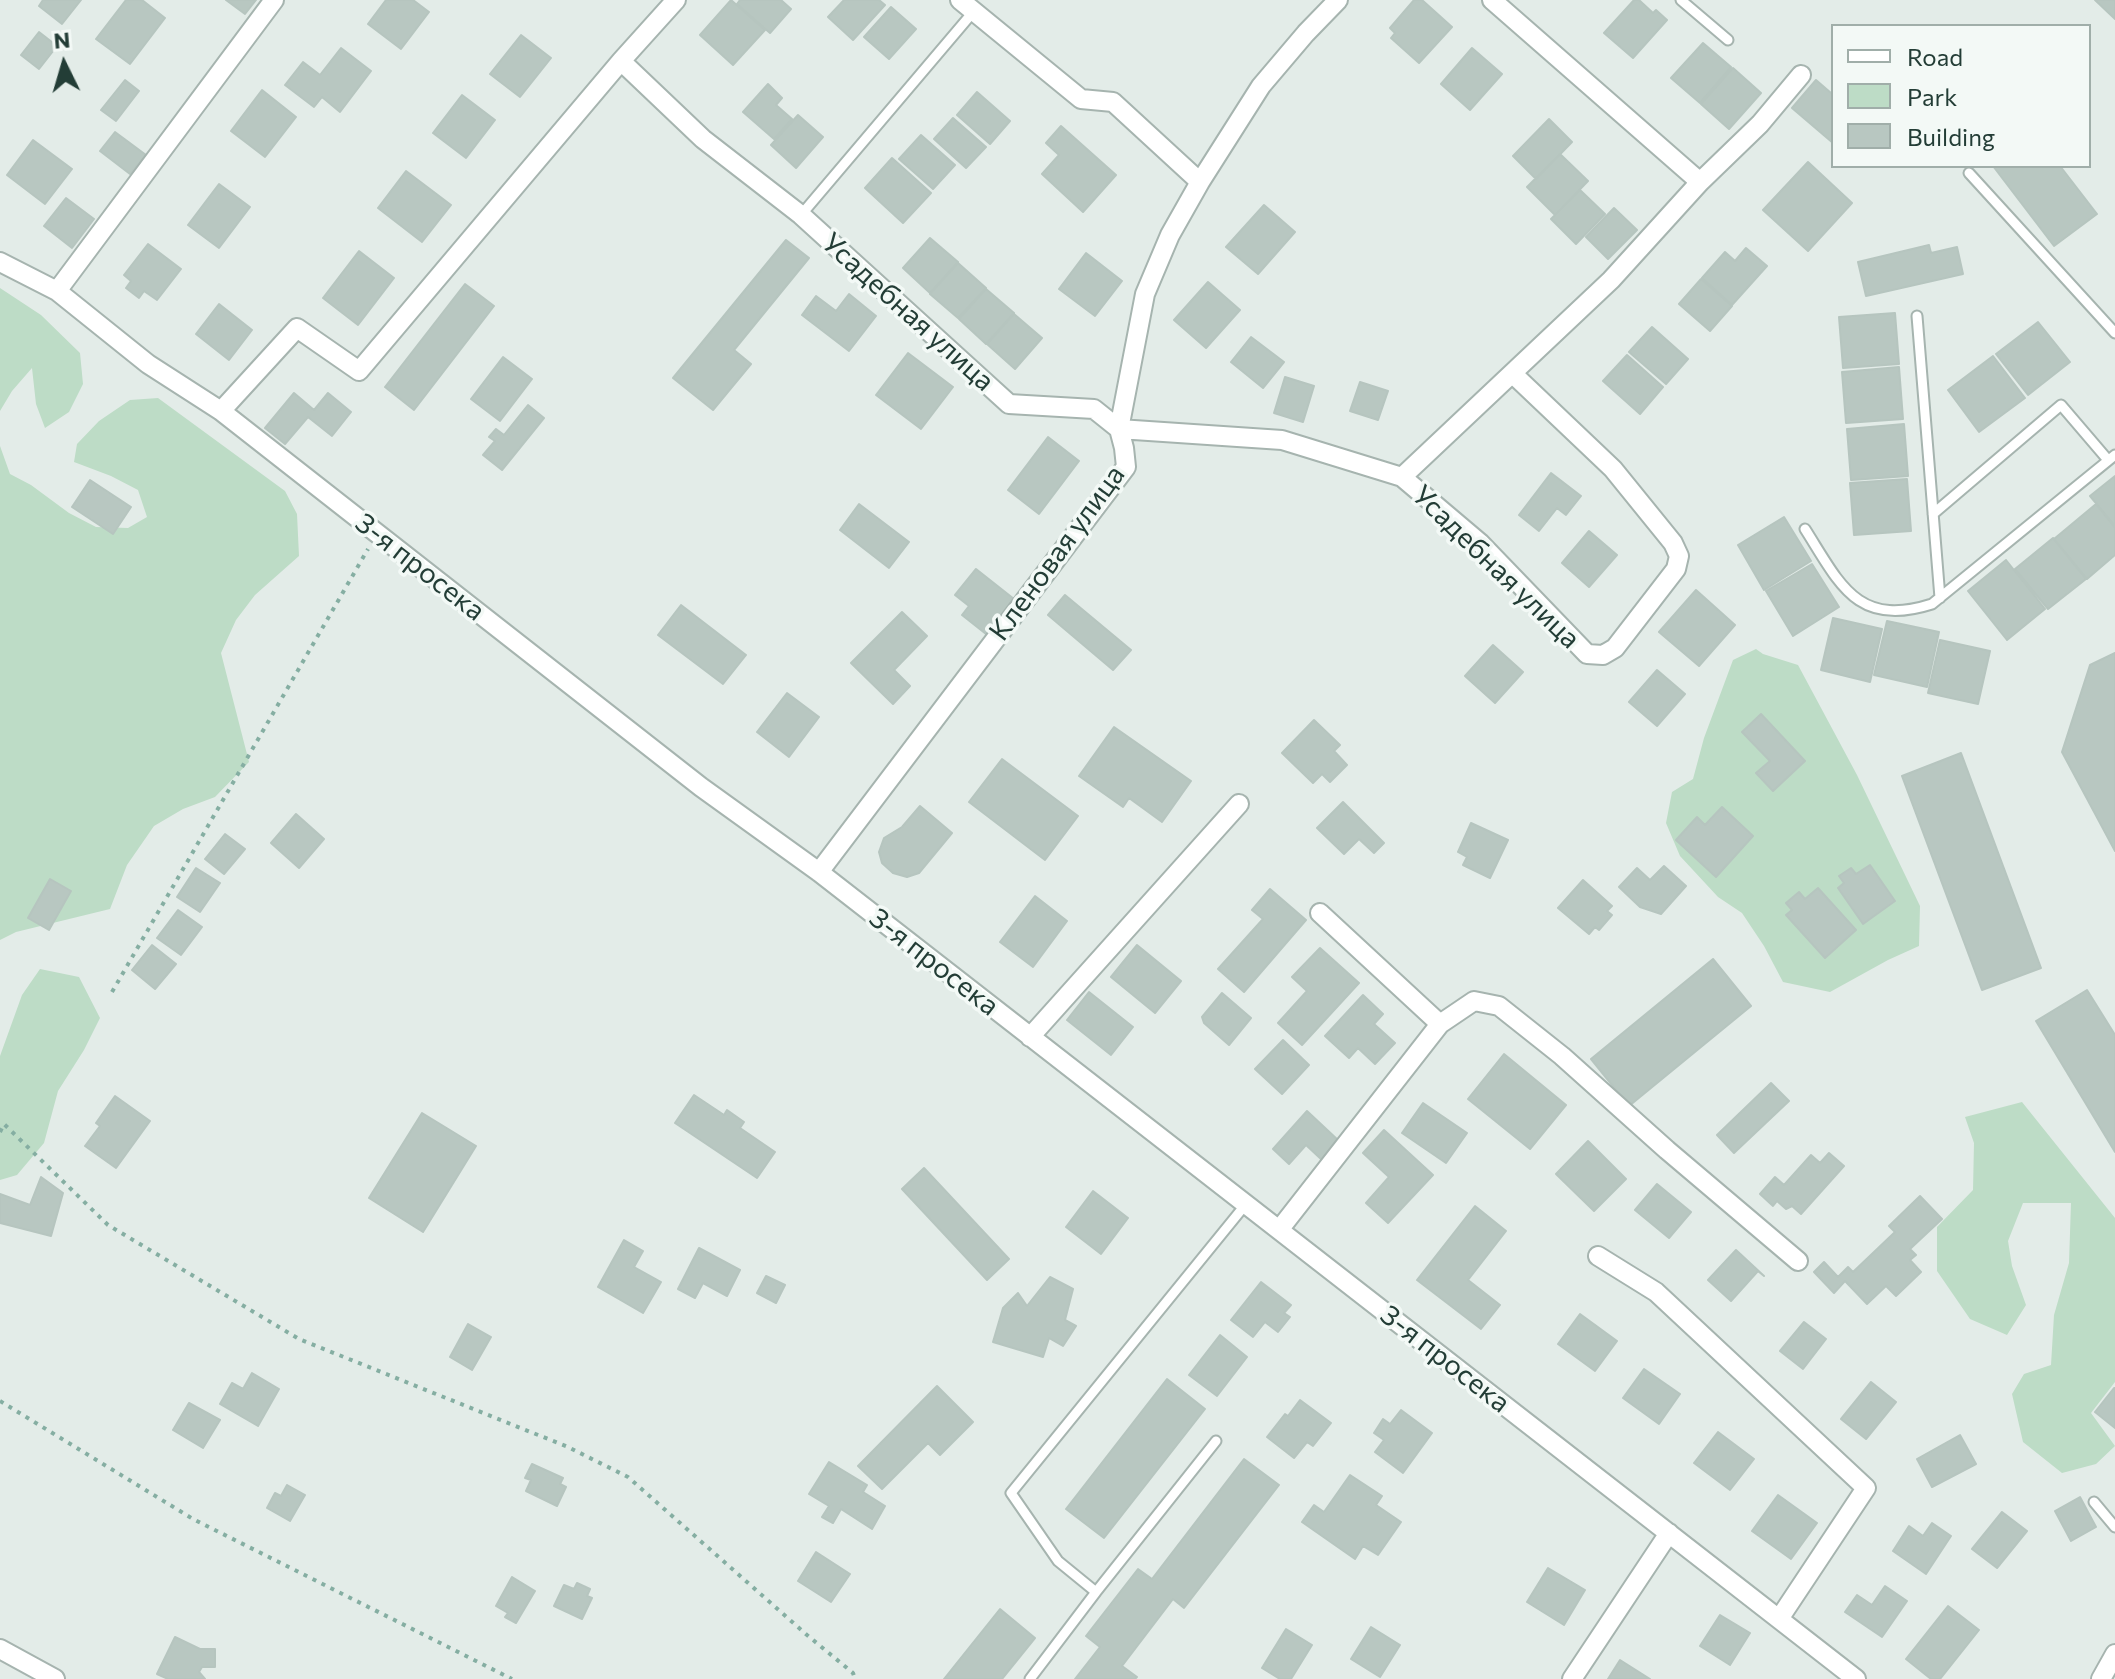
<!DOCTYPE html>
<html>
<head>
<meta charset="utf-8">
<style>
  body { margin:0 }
  #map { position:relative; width:2115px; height:1679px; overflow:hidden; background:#e3ece8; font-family:Commissioner,sans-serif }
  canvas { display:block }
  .legend { position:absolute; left:1831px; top:24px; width:260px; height:144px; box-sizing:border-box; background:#f3f9f6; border:2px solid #a0aea9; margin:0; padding:10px 14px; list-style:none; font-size:24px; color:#233d36 }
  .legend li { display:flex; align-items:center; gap:16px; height:40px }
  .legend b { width:40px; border:2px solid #a0aea9 }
  .north { position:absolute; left:24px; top:24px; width:80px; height:80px; -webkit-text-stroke:6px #f3f9f6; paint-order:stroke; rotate:355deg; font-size:22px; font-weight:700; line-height:32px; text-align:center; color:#233d36 }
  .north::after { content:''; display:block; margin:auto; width:28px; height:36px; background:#233d36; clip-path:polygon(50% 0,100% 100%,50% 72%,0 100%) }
</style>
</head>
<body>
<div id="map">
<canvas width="2115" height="1679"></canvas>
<ul class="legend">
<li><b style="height:10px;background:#fff"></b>Road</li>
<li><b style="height:22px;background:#bddcc6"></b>Park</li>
<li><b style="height:22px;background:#b8c7c1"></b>Building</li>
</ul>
<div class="north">N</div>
</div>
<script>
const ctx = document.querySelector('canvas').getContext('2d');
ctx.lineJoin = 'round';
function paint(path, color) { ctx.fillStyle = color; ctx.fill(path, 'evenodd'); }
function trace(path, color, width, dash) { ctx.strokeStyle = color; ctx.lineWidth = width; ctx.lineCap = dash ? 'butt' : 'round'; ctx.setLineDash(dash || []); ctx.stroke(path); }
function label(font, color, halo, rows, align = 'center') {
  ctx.font = font + ' Commissioner,sans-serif'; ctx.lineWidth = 7; ctx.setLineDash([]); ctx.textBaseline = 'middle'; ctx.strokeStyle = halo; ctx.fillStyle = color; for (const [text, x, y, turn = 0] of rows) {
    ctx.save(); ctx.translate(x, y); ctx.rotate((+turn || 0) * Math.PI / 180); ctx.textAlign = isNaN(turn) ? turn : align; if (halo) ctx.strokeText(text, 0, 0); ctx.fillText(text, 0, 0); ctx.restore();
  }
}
paint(new Path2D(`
  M 0,288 L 41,315 L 80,353 L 83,384 L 69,412 L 45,428 L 36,404 L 32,368 L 12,391 L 0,411 Z
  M 158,398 L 285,491 L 297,514 L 299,556 L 255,595 L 236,620 L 221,653 L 249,762 L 215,797 L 183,809 L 154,826 L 127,865 L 110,909 L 16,932 L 0,940 L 0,446 L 10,474 L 31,485 L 69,513 L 96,527 L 128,528 L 147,517 L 138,490 L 111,476 L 74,462 L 77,444 L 99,421 L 130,400 Z
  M 1756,649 L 1763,654 L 1798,665 L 1857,775 L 1920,906 L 1919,946 L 1888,960 L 1830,992 L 1783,982 L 1764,946 L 1742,913 L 1718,897 L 1680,856 L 1666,823 L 1672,792 L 1693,779 L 1704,738 L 1733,660 Z
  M 40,969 L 79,977 L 100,1018 L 84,1050 L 58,1091 L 44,1143 L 17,1175 L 0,1180 L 0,1056 L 22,995 Z
  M 2022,1102 L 2115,1218 L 2115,1382 L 2091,1413 L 2115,1446 L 2096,1464 L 2062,1473 L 2023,1442 L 2012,1394 L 2024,1374 L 2051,1365 L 2054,1315 L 2069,1263 L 2071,1203 L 2023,1203 L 2008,1241 L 2012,1266 L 2026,1305 L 2007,1335 L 1970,1319 L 1937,1271 L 1937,1227 L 1973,1190 L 1974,1143 L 1965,1117 Z`), '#bddcc6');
const building = new Path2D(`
  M 43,0 L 81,0 L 62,24 L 39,6 Z
  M 126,0 L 142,0 L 165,18 L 130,64 L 96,39 Z
  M 226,0 L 256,0 L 245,14 Z
  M 386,0 L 413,0 L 429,12 L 401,49 L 368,24 Z
  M 731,0 L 765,30 L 733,65 L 700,35 Z
  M 740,0 L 781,0 L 791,9 L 770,33 L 737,4 Z
  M 844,0 L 879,0 L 885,5 L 853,40 L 828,17 Z
  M 1414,0 L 1422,0 L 1452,27 L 1419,63 L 1391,38 L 1395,33 L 1390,28 Z
  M 1634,0 L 1639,0 L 1653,13 L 1656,10 L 1667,20 L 1633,58 L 1604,33 Z
  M 2095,0 L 2115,0 L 2115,19 Z
  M 891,7 L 916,29 L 889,59 L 864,37 Z
  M 39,32 L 57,46 L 39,69 L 21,55 Z
  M 521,35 L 551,58 L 520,97 L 490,74 Z
  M 1703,43 L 1731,67 L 1700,103 L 1671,78 Z
  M 341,48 L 371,71 L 340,112 L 322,97 L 314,107 L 285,85 L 303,62 L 320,75 Z
  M 1472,48 L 1502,74 L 1470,110 L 1441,84 Z
  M 1733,68 L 1761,93 L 1729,129 L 1701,104 Z
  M 125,80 L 139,91 L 116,121 L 101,110 Z
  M 1816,80 L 1831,93 L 1833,91 L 1833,143 L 1792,108 Z
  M 768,84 L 782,98 L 776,105 L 792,119 L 774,139 L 743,112 Z
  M 262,90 L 296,117 L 265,157 L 231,131 Z
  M 977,92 L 1010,121 L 990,144 L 957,115 Z
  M 462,95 L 495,120 L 466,158 L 433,133 Z
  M 798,115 L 823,137 L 796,168 L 771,145 Z
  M 953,118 L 986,147 L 966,168 L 934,139 Z
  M 1549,119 L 1572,142 L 1536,179 L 1513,156 Z
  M 1061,126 L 1116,175 L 1083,212 L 1042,174 L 1059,155 L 1046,143 Z
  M 115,132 L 146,155 L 130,174 L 100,151 Z
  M 921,135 L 955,165 L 933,189 L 899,159 Z
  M 33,140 L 72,169 L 45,204 L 7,175 Z
  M 1560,154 L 1588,181 L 1555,215 L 1527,187 Z
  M 892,158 L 931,193 L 903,223 L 865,188 Z
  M 1808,162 L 1852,203 L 1808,251 L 1763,210 Z
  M 1993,166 L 2060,166 L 2097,214 L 2054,246 Z
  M 406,171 L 451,205 L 422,242 L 378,208 Z
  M 219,184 L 250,207 L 219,248 L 188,225 Z
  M 1580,190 L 1605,214 L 1576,244 L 1551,219 Z
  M 66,198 L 94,219 L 72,248 L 44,226 Z
  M 1264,205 L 1295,232 L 1258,274 L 1226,247 Z
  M 1614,208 L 1637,230 L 1608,259 L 1586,237 Z
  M 930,238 L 958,262 L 930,293 L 903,268 Z
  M 786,240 L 809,258 L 734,350 L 751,364 L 713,410 L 673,378 Z
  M 148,244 L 181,269 L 157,300 L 144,291 L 139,298 L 126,288 L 131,281 L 124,275 Z
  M 1929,245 L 1931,253 L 1957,247 L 1963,274 L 1866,296 L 1858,262 Z
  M 1746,248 L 1767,266 L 1732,305 L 1702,278 L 1725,252 L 1735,261 Z
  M 359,251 L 394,278 L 358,325 L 323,298 Z
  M 1086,253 L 1122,281 L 1095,316 L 1059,289 Z
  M 958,263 L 986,288 L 958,318 L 930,294 Z
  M 1701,279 L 1732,306 L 1710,331 L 1679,304 Z
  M 1208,282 L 1240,310 L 1206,348 L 1174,320 Z
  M 465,284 L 494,306 L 414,410 L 385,387 Z
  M 986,289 L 1014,313 L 986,344 L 959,319 Z
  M 849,294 L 876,316 L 849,351 L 802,315 L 816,296 L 836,311 Z
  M 219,304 L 252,330 L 229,360 L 196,334 Z
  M 1895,313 L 1899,364 L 1843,368 L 1839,317 Z
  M 1014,314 L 1042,338 L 1015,369 L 987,344 Z
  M 2038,322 L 2070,362 L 2028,395 L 1996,354 Z
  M 1652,327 L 1688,359 L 1666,384 L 1629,352 Z
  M 1251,337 L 1284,362 L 1263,388 L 1231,362 Z
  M 908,353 L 953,387 L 921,429 L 876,395 Z
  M 1627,355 L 1663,387 L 1640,414 L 1603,381 Z
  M 1993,356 L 2025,398 L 1979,432 L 1948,390 Z
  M 503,357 L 532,379 L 500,421 L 471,399 Z
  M 1899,367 L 1903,419 L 1846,423 L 1842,372 Z
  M 1285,377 L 1314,386 L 1303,422 L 1274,413 Z
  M 1360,382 L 1388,391 L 1378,420 L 1350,411 Z
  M 294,393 L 314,410 L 328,393 L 351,412 L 332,436 L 308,417 L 285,444 L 265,428 Z
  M 528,405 L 544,418 L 502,470 L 483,455 L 495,441 L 489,437 L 496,429 L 504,435 Z
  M 1904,424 L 1908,476 L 1851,480 L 1847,429 Z
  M 1048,437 L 1079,461 L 1039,514 L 1008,490 Z
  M 1551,473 L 1581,496 L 1566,515 L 1557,508 L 1539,531 L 1519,515 Z
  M 2115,476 L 2115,526 L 2090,496 Z
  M 1907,479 L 1911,531 L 1854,535 L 1850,483 Z
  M 90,480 L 131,507 L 113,534 L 72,507 Z
  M 859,504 L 909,542 L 889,568 L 840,530 Z
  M 2096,504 L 2115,528 L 2115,555 L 2087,579 L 2054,539 Z
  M 1784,517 L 1811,561 L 1764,590 L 1738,545 Z
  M 1589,531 L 1617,555 L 1589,587 L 1562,563 Z
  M 2053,538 L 2086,579 L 2048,609 L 2015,569 Z
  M 2006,560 L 2045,609 L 2007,640 L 1968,591 Z
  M 1812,564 L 1839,607 L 1793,636 L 1766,591 Z
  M 976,569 L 1014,599 L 986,634 L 962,615 L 969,606 L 955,595 Z
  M 1696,590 L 1735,625 L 1699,666 L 1659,632 Z
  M 1065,595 L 1131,650 L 1113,670 L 1048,615 Z
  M 681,605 L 746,655 L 723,684 L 658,635 Z
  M 902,612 L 927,636 L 894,670 L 910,686 L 893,704 L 851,663 Z
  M 1833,618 L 1882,629 L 1870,682 L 1821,670 Z
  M 1887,621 L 1939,632 L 1927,687 L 1874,675 Z
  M 1940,640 L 1990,651 L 1978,704 L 1928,693 Z
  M 1493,645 L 1523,672 L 1495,703 L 1465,676 Z
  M 2115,653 L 2115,851 L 2062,752 L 2090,665 Z
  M 1657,670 L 1685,694 L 1657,726 L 1629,702 Z
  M 787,693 L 819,717 L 789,757 L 757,732 Z
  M 1761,714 L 1805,761 L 1773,791 L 1756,773 L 1770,761 L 1742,732 Z
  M 1314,720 L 1340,745 L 1334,751 L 1347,765 L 1330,782 L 1322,774 L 1313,783 L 1282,753 Z
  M 1114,727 L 1191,781 L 1162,822 L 1129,798 L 1123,807 L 1079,776 Z
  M 1961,753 L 2041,968 L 1982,990 L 1902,776 Z
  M 1002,759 L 1078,816 L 1045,860 L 969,802 Z
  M 1343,802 L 1384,843 L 1374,853 L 1359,839 L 1344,854 L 1317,828 Z
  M 920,806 L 952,833 L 919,873 L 907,877 L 893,873 L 882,863 L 879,852 L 884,838 L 902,827 Z
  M 1722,807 L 1753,836 L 1716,877 L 1676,840 L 1697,817 L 1705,825 Z
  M 296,814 L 324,839 L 299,868 L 271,843 Z
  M 1471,823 L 1508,840 L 1490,878 L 1463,865 L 1467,857 L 1458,852 Z
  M 225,834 L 245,849 L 224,874 L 205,859 Z
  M 1870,865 L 1895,901 L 1863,924 L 1838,888 L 1844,883 L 1839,876 L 1851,868 L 1856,874 Z
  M 1664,866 L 1686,886 L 1661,914 L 1640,907 L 1619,887 L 1637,868 L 1650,880 Z
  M 196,868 L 220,883 L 200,912 L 177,897 Z
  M 50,879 L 71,891 L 49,930 L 28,918 Z
  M 1583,880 L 1612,906 L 1607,911 L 1612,915 L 1599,930 L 1595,927 L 1589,934 L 1558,908 Z
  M 1818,888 L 1856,930 L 1825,958 L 1786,915 L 1792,910 L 1786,903 L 1799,892 L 1805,899 Z
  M 1270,889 L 1306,920 L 1244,992 L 1218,969 L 1263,919 L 1252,910 Z
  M 1035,896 L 1067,921 L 1033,967 L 1000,942 Z
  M 178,910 L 202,927 L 181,955 L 157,938 Z
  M 152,945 L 176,964 L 155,989 L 132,970 Z
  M 1137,945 L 1181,981 L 1155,1013 L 1111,977 Z
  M 1320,948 L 1359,983 L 1302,1045 L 1278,1023 L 1307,991 L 1292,977 Z
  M 1713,959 L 1751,1006 L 1629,1106 L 1591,1059 Z
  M 2087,990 L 2115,1035 L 2115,1152 L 2036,1021 Z
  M 1089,992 L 1133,1027 L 1111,1055 L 1067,1020 Z
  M 1222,993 L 1251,1018 L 1229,1045 L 1204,1023 L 1202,1017 Z
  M 1363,995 L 1383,1014 L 1374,1024 L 1395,1043 L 1375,1064 L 1358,1048 L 1349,1058 L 1325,1036 Z
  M 1283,1040 L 1309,1065 L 1282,1094 L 1255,1069 Z
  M 1504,1054 L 1566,1105 L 1530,1149 L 1468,1099 Z
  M 1771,1083 L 1789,1101 L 1734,1153 L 1717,1135 Z
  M 694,1095 L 724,1115 L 727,1110 L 744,1122 L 740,1128 L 775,1152 L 757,1178 L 675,1123 Z
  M 115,1096 L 150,1121 L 116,1168 L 85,1146 L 100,1126 L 96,1123 Z
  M 1423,1103 L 1467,1133 L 1446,1163 L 1402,1133 Z
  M 1307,1111 L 1339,1141 L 1322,1160 L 1306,1145 L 1289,1164 L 1273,1149 Z
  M 422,1113 L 476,1146 L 423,1232 L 369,1198 Z
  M 1384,1130 L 1433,1175 L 1388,1223 L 1366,1203 L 1389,1177 L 1363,1153 Z
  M 1588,1141 L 1626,1179 L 1594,1211 L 1556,1174 Z
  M 1829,1153 L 1844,1166 L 1801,1214 L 1792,1206 L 1786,1209 L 1777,1201 L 1773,1206 L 1760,1194 L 1775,1177 L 1784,1185 L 1811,1155 L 1820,1163 Z
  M 924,1168 L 1009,1259 L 987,1280 L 902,1189 Z
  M 41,1177 L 63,1193 L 51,1236 L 0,1223 L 0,1194 L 30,1205 Z
  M 1657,1184 L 1691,1212 L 1669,1238 L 1635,1210 Z
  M 1093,1191 L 1128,1218 L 1101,1254 L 1066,1227 Z
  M 1920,1196 L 1942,1219 L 1910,1249 L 1916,1255 L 1910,1260 L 1921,1272 L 1896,1296 L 1886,1286 L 1867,1304 L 1845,1281 L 1834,1293 L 1814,1272 L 1824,1262 L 1838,1277 L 1848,1267 L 1853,1272 L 1895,1232 L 1889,1226 Z
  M 1475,1206 L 1506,1231 L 1468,1280 L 1500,1305 L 1481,1329 L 1417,1280 Z
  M 624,1240 L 643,1251 L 634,1267 L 661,1282 L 643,1313 L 598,1287 Z
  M 699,1248 L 740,1270 L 727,1296 L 703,1283 L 695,1298 L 678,1289 Z
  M 1736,1250 L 1764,1276 L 1758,1271 L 1731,1301 L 1708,1280 Z
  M 766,1276 L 785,1285 L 776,1303 L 757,1293 Z
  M 1050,1277 L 1073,1289 L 1065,1320 L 1076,1326 L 1063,1346 L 1049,1338 L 1043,1357 L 993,1342 L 1003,1308 L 1018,1293 L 1027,1306 Z
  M 1261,1282 L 1291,1305 L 1284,1313 L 1290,1317 L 1278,1332 L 1265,1322 L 1253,1337 L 1231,1320 Z
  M 1580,1314 L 1617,1341 L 1595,1371 L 1558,1344 Z
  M 1804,1322 L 1826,1339 L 1803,1369 L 1780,1351 Z
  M 468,1324 L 491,1337 L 472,1370 L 450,1357 Z
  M 1220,1335 L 1247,1357 L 1217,1396 L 1189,1375 Z
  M 1644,1369 L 1680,1394 L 1659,1424 L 1623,1398 Z
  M 252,1373 L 279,1389 L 258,1426 L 220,1404 L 232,1383 L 243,1389 Z
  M 1167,1379 L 1205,1409 L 1104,1538 L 1066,1509 Z
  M 1871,1382 L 1896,1402 L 1866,1439 L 1841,1419 Z
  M 937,1386 L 973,1422 L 940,1455 L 928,1443 L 882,1489 L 858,1466 Z
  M 2114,1388 L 2115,1388 L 2115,1428 L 2095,1412 Z
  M 1300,1400 L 1331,1423 L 1313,1446 L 1307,1442 L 1294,1458 L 1267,1437 L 1285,1414 L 1288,1416 Z
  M 189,1403 L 220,1420 L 203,1448 L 173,1430 Z
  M 1401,1410 L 1432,1433 L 1403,1473 L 1375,1452 L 1384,1440 L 1374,1433 L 1383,1419 L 1390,1424 Z
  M 1718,1432 L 1754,1459 L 1730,1490 L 1694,1463 Z
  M 1960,1435 L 1976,1464 L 1932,1487 L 1917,1459 Z
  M 1244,1459 L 1279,1485 L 1184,1608 L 1173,1599 L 1122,1666 L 1137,1677 L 1135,1679 L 1075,1679 L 1100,1647 L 1086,1636 L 1138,1569 L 1152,1579 Z
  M 829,1462 L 867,1485 L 863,1492 L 885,1506 L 872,1529 L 841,1509 L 833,1523 L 822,1517 L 829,1506 L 809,1494 Z
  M 532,1464 L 563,1478 L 560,1484 L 566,1487 L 557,1506 L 526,1491 L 531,1480 L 525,1478 Z
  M 1350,1475 L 1382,1496 L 1376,1505 L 1401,1522 L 1378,1555 L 1363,1546 L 1355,1559 L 1302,1522 L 1314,1505 L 1324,1512 Z
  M 287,1485 L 305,1495 L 290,1521 L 267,1508 L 275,1493 L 281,1496 Z
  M 1778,1495 L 1817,1523 L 1791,1559 L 1752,1531 Z
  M 2080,1497 L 2096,1527 L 2071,1541 L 2055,1511 Z
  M 2002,1512 L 2027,1531 L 1997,1568 L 1972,1549 Z
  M 1932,1523 L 1951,1536 L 1926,1574 L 1893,1551 L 1909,1526 L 1923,1536 Z
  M 816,1552 L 850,1574 L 831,1602 L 798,1581 Z
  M 1548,1568 L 1585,1590 L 1564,1625 L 1527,1602 Z
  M 512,1577 L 535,1591 L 516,1623 L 505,1617 L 508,1613 L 496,1606 Z
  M 577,1583 L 590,1589 L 587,1596 L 592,1598 L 582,1619 L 554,1606 L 564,1585 L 574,1589 Z
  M 1885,1586 L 1907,1601 L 1882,1637 L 1845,1612 L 1857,1595 L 1872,1605 Z
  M 1948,1606 L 1979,1630 L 1940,1679 L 1931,1679 L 1906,1659 Z
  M 1000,1609 L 1035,1638 L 1002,1679 L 944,1679 Z
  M 1720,1615 L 1750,1633 L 1730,1665 L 1700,1646 Z
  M 1371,1627 L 1400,1645 L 1380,1677 L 1351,1659 Z
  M 1286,1629 L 1312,1645 L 1291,1679 L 1280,1679 L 1262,1668 Z
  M 175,1637 L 200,1649 L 215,1649 L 215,1667 L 202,1667 L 199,1672 L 205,1679 L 168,1679 L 157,1674 Z
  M 1620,1660 L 1650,1679 L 1608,1679 Z`);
paint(building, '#b8c7c1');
trace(building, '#b6c5bf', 2);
const service = new Path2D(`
  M 1681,0 L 1728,40
  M 1969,173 L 2115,333
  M 801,215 L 974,11
  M 1917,316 L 1940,598
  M 1933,514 L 2061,405 L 2108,460
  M 1805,529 C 1840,584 1857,628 1932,604 L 2115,455
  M 1216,1441 L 1096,1592 L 1058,1561 L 1011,1493 L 1246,1204
  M 2094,1502 L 2115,1527
  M 1030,1679 L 1096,1592`);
const minor = new Path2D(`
  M 960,0 L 1081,99 L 1113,102 L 1200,182
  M 1492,0 L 1700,182
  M 621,61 L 703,139 L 801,215 L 1009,404 L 1094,409 L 1119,429 L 1282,440 L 1402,477 L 1480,543 L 1587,654 L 1603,655 L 1615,648 L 1676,569 L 1679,556 L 1673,543 L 1613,469 L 1513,374
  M 0,262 L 57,291 L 148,364 L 221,411 L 701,787 L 819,872 L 1856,1679
  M 57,291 L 274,0
  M 221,411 L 297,328 L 359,371 L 621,61 L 676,0
  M 1402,477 L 1611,280 L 1700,182 L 1760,124 L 1801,75
  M 819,872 L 1126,467 L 1124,448 L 1119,429 L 1145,294 L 1170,235 L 1200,182 L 1261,86 L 1306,33 L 1338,0
  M 1320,913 L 1440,1024
  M 1030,1037 L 1239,804
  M 1279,1230 L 1440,1024 L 1474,1001 L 1499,1006 L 1562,1056 L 1667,1150 L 1798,1261
  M 1598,1256 L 1656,1292 L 1866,1488 L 1779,1619
  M 0,1649 L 55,1679
  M 1572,1679 L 1669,1533
  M 2101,1679 L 2115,1654`);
trace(service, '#a6b4af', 13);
trace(minor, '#a6b4af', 22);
trace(new Path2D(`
  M 112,992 L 368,549
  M 0,1132 L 4,1124 L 108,1225 L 299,1339 L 568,1447 L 628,1477 L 807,1635 L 853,1673 L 855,1679
  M 0,1401 L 193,1519 L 512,1679`), '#85aea2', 4, [4, 6]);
trace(service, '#fff', 9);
trace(minor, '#fff', 18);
label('28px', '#233d36', '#f3f9f6', [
  ["Усадебная улица",908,312,42],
  ["Кленовая улица",1057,553,-54],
  ["3-я просека",420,567,38],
  ["Усадебная улица",1496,567,44],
  ["3-я просека",934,962,38],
  ["3-я просека",1445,1359,38]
]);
</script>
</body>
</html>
